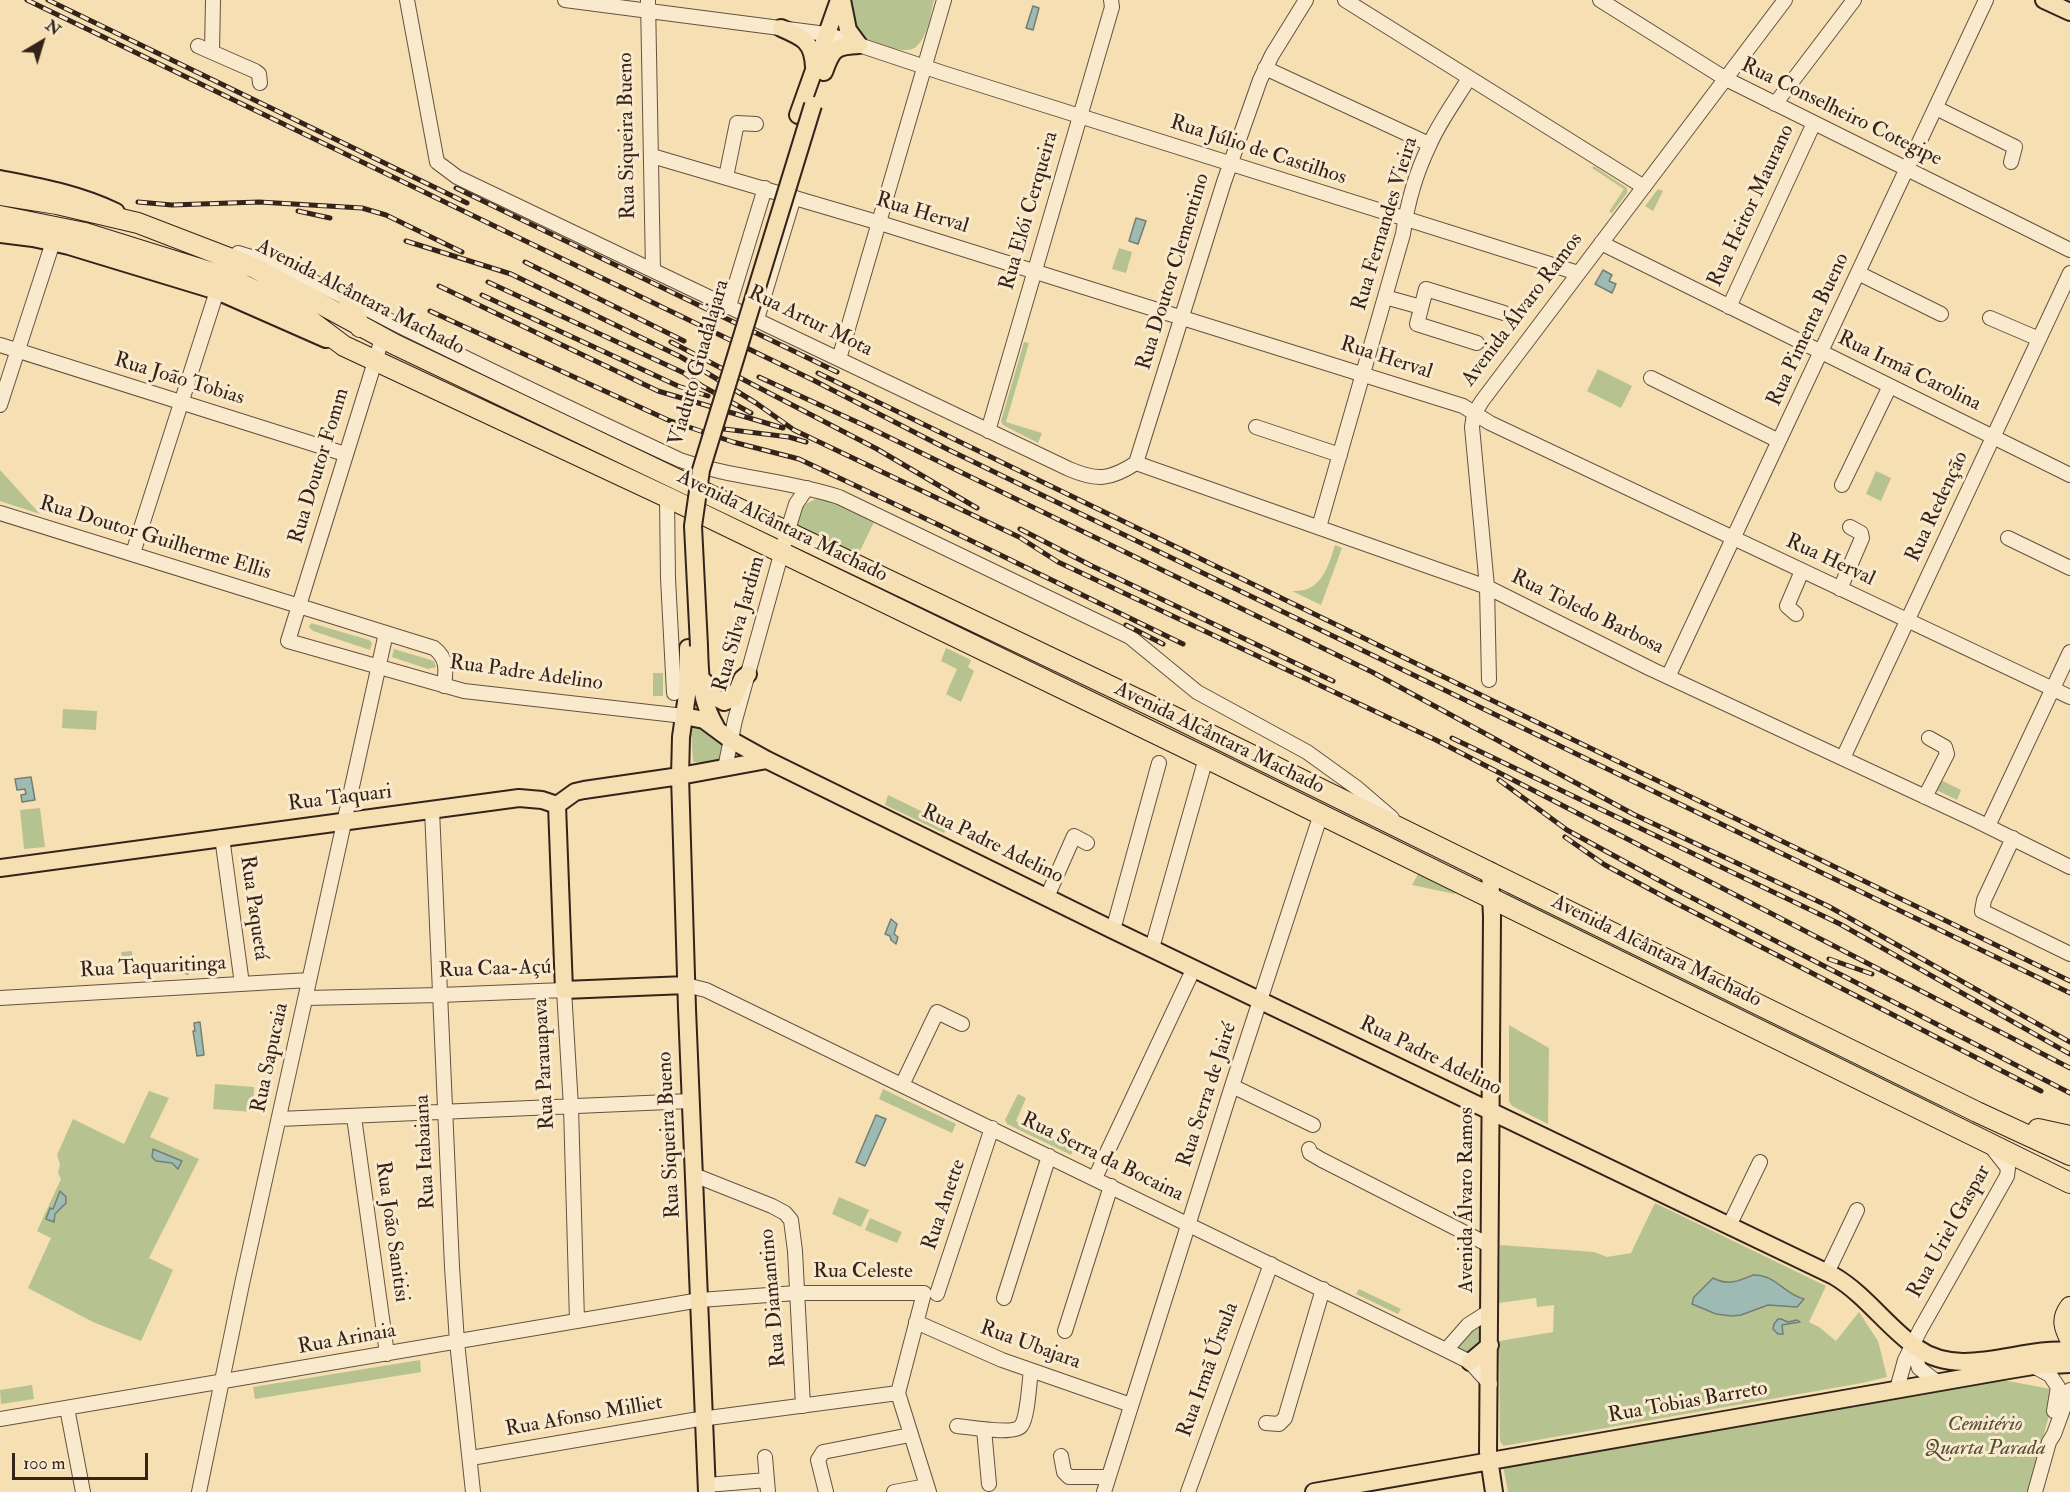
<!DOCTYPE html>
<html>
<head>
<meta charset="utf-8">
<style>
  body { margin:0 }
  #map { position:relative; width:2070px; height:1492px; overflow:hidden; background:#f6dfb2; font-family:"IM FELL Double Pica",serif }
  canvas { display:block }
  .north { position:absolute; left:12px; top:12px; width:60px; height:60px; -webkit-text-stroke:4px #f9eacd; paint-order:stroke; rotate:38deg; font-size:16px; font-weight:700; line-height:24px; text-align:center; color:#34231b }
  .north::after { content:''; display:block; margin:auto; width:21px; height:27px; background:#34231b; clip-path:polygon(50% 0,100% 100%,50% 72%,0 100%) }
  .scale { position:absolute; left:12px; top:1453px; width:136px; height:27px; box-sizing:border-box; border:3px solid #34231b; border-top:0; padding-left:8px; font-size:18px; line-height:21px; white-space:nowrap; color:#34231b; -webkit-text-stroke:4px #f9eacd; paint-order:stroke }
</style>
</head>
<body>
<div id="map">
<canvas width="2070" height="1492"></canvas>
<div class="north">N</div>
<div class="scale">100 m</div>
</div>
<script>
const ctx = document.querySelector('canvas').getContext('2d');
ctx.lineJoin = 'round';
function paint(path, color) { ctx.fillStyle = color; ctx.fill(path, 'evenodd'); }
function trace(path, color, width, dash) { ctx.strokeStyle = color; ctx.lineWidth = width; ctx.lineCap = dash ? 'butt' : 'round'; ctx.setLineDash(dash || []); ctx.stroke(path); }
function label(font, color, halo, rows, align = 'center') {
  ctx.font = font + ' "IM FELL Double Pica",serif'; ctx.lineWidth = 6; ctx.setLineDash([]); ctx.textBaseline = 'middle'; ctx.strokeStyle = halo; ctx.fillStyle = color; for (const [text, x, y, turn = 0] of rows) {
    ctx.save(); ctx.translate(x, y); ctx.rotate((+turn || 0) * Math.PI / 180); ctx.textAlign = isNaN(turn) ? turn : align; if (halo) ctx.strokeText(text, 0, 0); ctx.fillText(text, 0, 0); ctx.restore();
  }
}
paint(new Path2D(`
  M 850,0 L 934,0 C 930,16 928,36 916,47 C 905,57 860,40 853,28 C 849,21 850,8 850,0 Z
  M 1594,166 L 1627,188 L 1627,193 L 1612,213 L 1609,212 L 1624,189 L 1592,168 Z
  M 1658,189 L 1663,191 L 1653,211 L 1645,206 Z
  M 1119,248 L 1132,252 L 1126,273 L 1112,269 Z
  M 400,331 L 663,458 L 661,464 L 397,337 Z
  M 1024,342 L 1029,343 L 1006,422 L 1042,433 L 1038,443 L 1003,425 L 1001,421 Z
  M 1598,369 L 1632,386 L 1621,408 L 1587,391 Z
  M 0,470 L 40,514 L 0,501 Z
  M 1876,471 L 1891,478 L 1881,501 L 1866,494 Z
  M 824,497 L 875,520 L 858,555 L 798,525 C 796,507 809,500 824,497 Z
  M 1335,545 L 1342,548 L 1321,605 L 1292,591 C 1321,593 1328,567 1335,545 Z
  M 311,623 L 369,640 L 372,643 L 370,650 L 313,631 L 309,627 Z
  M 946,648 L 971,660 L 968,667 L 974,671 L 961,702 L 946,694 L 957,669 L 941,661 Z
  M 394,649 L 434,661 L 436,667 L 428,669 L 392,657 Z
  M 653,673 L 663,673 L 663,696 L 653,696 Z
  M 63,709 L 97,711 L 96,730 L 62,728 Z
  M 693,726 L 701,727 L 724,747 L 720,762 L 693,762 L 691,729 Z
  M 1937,778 L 1961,790 L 1957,800 L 1932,788 Z
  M 888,795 L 948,824 L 944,833 L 885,805 Z
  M 40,808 L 45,847 L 24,849 L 20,810 Z
  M 1418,874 L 1456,892 L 1455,894 L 1412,885 Z
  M 1509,887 L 1943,1105 L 1942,1109 L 1505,898 Z
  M 132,951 L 135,970 L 123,971 L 121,952 Z
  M 1509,1025 L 1549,1048 L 1548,1124 L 1512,1106 L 1509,1101 Z
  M 215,1084 L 254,1087 L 253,1112 L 213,1109 Z
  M 883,1089 L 956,1124 L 952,1133 L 879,1099 Z
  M 149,1091 L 169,1098 L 150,1137 L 199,1159 L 149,1258 L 173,1270 L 141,1341 L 93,1322 L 28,1288 L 51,1238 L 37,1231 L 61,1179 L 58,1173 L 60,1164 L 57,1155 L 73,1119 L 124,1144 Z
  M 1018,1094 L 1026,1098 L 1016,1121 L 1074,1149 L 1071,1155 L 1007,1124 L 1005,1120 Z
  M 839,1197 L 869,1210 L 861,1227 L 832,1214 Z
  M 1655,1203 L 1826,1286 L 1809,1322 L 1819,1327 L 1836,1341 L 1859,1312 L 1878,1341 L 1887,1377 L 1862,1383 L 1503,1446 L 1500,1441 L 1499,1341 L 1553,1332 L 1554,1305 L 1537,1307 L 1536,1298 L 1499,1303 L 1500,1245 L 1594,1252 L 1607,1257 L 1631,1253 Z
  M 870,1218 L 902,1232 L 897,1243 L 865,1230 Z
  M 1359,1289 L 1401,1309 L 1398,1314 L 1356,1294 Z
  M 1489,1315 L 1489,1369 L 1448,1350 Z
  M 420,1360 L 421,1372 L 255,1399 L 253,1387 Z
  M 1997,1379 L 2056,1390 L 2028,1492 L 1508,1492 L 1503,1466 Z
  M 32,1385 L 34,1399 L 1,1404 L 0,1390 Z`), '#b6c391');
const water = new Path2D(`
  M 1033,6 L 1039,8 L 1033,30 L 1026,28 Z
  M 1136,218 L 1146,221 L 1138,244 L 1129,241 Z
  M 1603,270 L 1612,275 L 1609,281 L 1616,284 L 1612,293 L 1595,284 Z
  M 31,777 L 35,800 L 22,802 L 21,795 L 26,794 L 25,789 L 17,790 L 15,779 Z
  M 891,919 L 897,924 L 894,934 L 898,937 L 896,944 L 891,940 L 890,936 L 885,934 Z
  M 192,964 L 193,969 L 188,970 L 188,974 L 176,971 L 167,972 L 166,966 Z
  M 200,1022 L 204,1055 L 197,1056 L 193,1031 L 195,1031 L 194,1023 Z
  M 876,1115 L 886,1119 L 865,1166 L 856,1162 Z
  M 153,1149 L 182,1161 L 178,1169 L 172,1163 L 156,1161 L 152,1157 Z
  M 60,1191 L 66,1197 L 66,1203 L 55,1214 L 54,1222 L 46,1219 L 50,1208 L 53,1209 Z
  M 1753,1275 C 1775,1274 1784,1294 1804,1299 L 1797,1307 L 1768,1305 L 1741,1315 L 1731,1316 L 1716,1314 L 1692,1304 L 1694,1297 L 1713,1278 C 1728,1286 1739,1281 1753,1275 Z
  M 1778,1319 L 1781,1319 L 1788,1322 L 1797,1320 L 1800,1322 L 1782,1325 L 1783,1334 L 1778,1334 L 1773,1329 L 1774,1324 Z`);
paint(water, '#9ebbb3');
trace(water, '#747e76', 1.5);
const minor = new Path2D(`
  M 407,0 L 437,162 L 457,177 L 1069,469 C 1097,481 1110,480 1136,463
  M 565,0 L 826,34 L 943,73 L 1578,273
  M 648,0 L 653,270
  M 1345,0 L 1644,187
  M 1600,0 L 1726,79 L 2070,250
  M 198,46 L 255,71 L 259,74 L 260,83
  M 212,52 L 213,0
  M 1265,68 L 1429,144
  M 1775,104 L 1854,0
  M 1936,108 L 2015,147 L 2011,162
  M 652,156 L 880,223 L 1463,406 L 1490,423 L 2070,697
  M 726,177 L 737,123 L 756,124
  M 1601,243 L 2070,475
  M 238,253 C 299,270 349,300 404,328 C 496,373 587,417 680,460 C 732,478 786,480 839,497 L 1130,637 L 1197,692 L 1307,752 L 1357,788 L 1392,818
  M 1858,273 L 1941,314
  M 1385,297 L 1421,307
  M 729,306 L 765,188
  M 1729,307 L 1814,123
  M 1990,318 L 2039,339
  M 757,319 L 794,197
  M 382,339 L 288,641 L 464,691 L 684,716
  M 1477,343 L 1417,324 L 1426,289 L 1504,313
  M 0,345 L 345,454
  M 839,359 L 944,0
  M 1651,378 L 1779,441
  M 0,405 L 53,242
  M 1256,427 L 1340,455
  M 988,431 L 1112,7 L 1111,0
  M 1136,463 L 1487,587 L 1651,669 L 1977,821 L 2070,867
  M 1136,463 L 1224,182 L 1260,80 L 1272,55 L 1306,0
  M 1842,485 L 1890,386
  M 667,498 L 668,578 L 674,693
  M 0,513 L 434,648 C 448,659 446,670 444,686
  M 1319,527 L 1403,234 C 1407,205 1416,173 1429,146 C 1439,122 1456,100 1469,78
  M 2008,538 L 2070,568
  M 133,553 L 217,291
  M 1840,589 L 1862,538 L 1861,533 L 1850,527
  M 1796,614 L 1787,606 L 1802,571
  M 1668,677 L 1986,0
  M 1489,680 L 1487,587 L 1472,427 L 1474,414 L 1482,401 L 1785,0
  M 1843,758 L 2070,273
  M 725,768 L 735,720 L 787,533 L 796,504 L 807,488
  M 1925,797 L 1947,754 L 1945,747 L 1929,738
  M 432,810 L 452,1267 L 457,1342 L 473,1492
  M 1988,826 L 2070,652
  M 222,837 L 242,984
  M 2013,838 L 1984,900 L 1982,911 L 2070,954
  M 1047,897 L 1074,836 L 1087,843
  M 1113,930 L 1159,763
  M 1152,948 L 1206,758
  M 686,985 L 706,990 L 1446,1350 L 1470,1362 L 1490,1384
  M 0,998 L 309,980
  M 306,998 L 440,995 L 564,990 L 571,1107 L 577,1321
  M 902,1085 L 937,1012 L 962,1024
  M 1232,1086 L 1313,1125
  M 354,1117 L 387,1354
  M 279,1119 L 691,1101
  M 1309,1149 L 1310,1153 L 1322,1160 L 1489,1245
  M 694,1175 L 772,1206 L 785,1213 L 791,1220 L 795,1251 L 803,1406
  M 1095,1178 L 1194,968
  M 1729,1226 L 1760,1162
  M 1827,1273 L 1857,1210
  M 937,1294 L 992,1128
  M 1004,1298 L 1049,1156
  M 916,1322 L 1002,1360 L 1131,1405
  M 1065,1331 L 1111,1186
  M 1912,1344 L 1919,1368 L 1937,1382
  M 1446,1350 L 1468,1325 L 1490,1311
  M 2033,1366 L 2050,1375 L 2058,1387 L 2054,1411
  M 1897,1389 L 1905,1360 L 1920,1330 L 2007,1176 L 2008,1168 L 1993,1149
  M 67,1408 L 83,1492
  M 0,1419 L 700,1300 L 796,1293 L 924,1293 L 898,1393 L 929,1492
  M 1266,1423 L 1279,1424 L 1285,1418 L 1323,1289
  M 957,1426 C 969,1427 1014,1435 1021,1426 C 1028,1417 1029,1383 1031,1371
  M 984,1429 L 989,1484
  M 1061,1456 L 1064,1472 L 1069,1477 L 1108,1477
  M 765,1457 L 768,1492
  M 471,1458 L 693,1420 L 898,1393
  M 707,1485 L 767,1480
  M 199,1492 L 242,1284 L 386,633
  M 826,1492 L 818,1460 L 823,1452 L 910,1435
  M 894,1492 L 927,1486
  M 1104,1492 L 1232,1086 L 1321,814
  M 1188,1492 L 1271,1264
  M 2035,1492 L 2049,1442 L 2054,1434 L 2070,1390`);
const major = new Path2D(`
  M 842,0 L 848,30 L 859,45
  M 2044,0 L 2070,12
  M 781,28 C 802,37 813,41 814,67
  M 824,72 C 832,50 834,46 859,45
  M 798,115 L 839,0
  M 0,179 C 40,187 79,194 116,212
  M 0,234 L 33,238 L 69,246 L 217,291 L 326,339
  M 699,646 C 700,678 700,699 716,727
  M 688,648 L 687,695 L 681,737 L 680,776 L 687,1009 L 707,1492
  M 704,681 L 707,693 L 724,702 L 734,698 L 742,679 L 748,674
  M 684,716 L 704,720 L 731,740 L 767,760 L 1113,930 L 1834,1276 C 1866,1295 1887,1327 1917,1348 C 1962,1380 2021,1346 2070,1351
  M 557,805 L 564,990 L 686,985
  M 557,805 L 575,792 L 584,790 L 680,776 L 767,760
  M 0,868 L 519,798 L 542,800 L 557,805
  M 1490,871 L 1492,917 L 1488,1452 L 1494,1492
  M 1470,1362 L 1490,1345
  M 1314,1492 L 2003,1371 L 2033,1366 L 2070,1364`);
const highway = new Path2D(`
  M 0,195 L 57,204 L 138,223 L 255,268 L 394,344 L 1160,710 L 1977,1112 L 2070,1155
  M 0,216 L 85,233 L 229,278 L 288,307 L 312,322 L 344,346 L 671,499 L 1206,758 L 2070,1183
  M 348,297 L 360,327
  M 2038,1129 L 2070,1136
  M 2070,1307 C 2061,1319 2064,1327 2070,1339`);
trace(minor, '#645241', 16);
trace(major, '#34231b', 20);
trace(highway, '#34231b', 22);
trace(minor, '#f9eacd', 14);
trace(major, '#f6dfb2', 16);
trace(highway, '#f6dfb2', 20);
const rail = new Path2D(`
  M 27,0 L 813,380 L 949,450 L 2070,993
  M 48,0 L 467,203
  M 456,188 L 837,372
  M 138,202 L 172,205 L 259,202 L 362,208 L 386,215 L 462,252
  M 298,211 L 330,218
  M 406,241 L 511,274 L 681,357 L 756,403 L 794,430 L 1019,537 L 1058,562 L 1436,740 L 2070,1068
  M 525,262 L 684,341
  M 488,282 L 684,373 L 702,386 L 751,413
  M 439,286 L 658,391 L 783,428
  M 482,295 L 678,386 L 708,396
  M 430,311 L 668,420 L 733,442 L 799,459 L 939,525 L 1183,644
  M 671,342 L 877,449 L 977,508
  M 818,373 L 2070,981
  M 759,377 L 870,428 L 1372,672 L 1633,814 L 1828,906 L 2070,1042
  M 708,427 L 789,437 L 806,442
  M 1020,529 L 1092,566 L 1333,681
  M 1126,625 L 1163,644
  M 1452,738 L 1840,924 L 2070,1054
  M 1499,780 L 1567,830 L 1675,889 L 2070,1093
  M 1565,837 L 1605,865 L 1670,900 L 2041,1091
  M 1829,959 L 1872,974`);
trace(rail, '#34231b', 5);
trace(rail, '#f9eacd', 3, [9]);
const majorBridge = new Path2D(`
  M 699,646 L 693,526 L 701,470 L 813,105`);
trace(majorBridge, '#34231b', 20, []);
trace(majorBridge, '#f6dfb2', 16);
label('21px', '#34231b', '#f9eacd', [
  ["Rua Conselheiro Cotegipe",1841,113,26],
  ["Rua Siqueira Bueno",628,136,-91],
  ["Rua Júlio de Castilhos",1258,151,18],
  ["Rua Heitor Maurano",1752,206,-65],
  ["Rua Elói Cerqueira",1030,211,-74],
  ["Rua Herval",922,214,17],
  ["Rua Fernandes Vieira",1386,224,-73],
  ["Rua Doutor Clementino",1174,272,-73],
  ["Avenida Alcântara Machado",360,298,27],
  ["Avenida Álvaro Ramos",1523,310,-53],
  ["Rua Artur Mota",810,322,26],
  ["Rua Pimenta Bueno",1809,330,-65],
  ["Rua Herval",1386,359,18],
  ["Viaduto Guadalajara",700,363,-74],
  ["Rua Irmã Carolina",1909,372,26],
  ["Rua João Tobias",179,380,17],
  ["Rua Doutor Fomm",320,466,-73],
  ["Rua Redenção",1938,507,-65],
  ["Avenida Alcântara Machado",782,527,26],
  ["Rua Doutor Guilherme Ellis",155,539,17],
  ["Rua Herval",1830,561,25],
  ["Rua Toledo Barbosa",1587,613,26],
  ["Rua Silva Jardim",740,624,-74],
  ["Rua Padre Adelino",526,674,8],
  ["Avenida Alcântara Machado",1219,739,26],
  ["Rua Taquari",340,799,-7],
  ["Rua Padre Adelino",992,845,26],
  ["Rua Paquetá",253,908,82],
  ["Avenida Alcântara Machado",1656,952,26],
  ["Rua Taquaritinga",153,968,-3],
  ["Rua Caa-Açú",495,970,-2],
  ["Rua Padre Adelino",1430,1057,26],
  ["Rua Sapucaia",271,1058,-78],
  ["Rua Parauapava",545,1064,-93],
  ["Rua Serra de Jairé",1208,1095,-72],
  ["Rua Siqueira Bueno",670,1135,-93],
  ["Rua Itabaiana",426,1152,-93],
  ["Rua Serra da Bocaina",1102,1158,26],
  ["Avenida Álvaro Ramos",1467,1200,-90],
  ["Rua Anette",945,1205,-71],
  ["Rua João Sanitisi",391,1232,82],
  ["Rua Uriel Gaspar",1950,1232,-61],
  ["Rua Celeste",863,1272],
  ["Rua Diamantino",774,1298,-95],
  ["Rua Arinaia",347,1340,-10],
  ["Rua Ubajara",1030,1346,20],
  ["Rua Irmã Úrsula",1209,1370,-70],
  ["Rua Tobias Barreto",1688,1403,-10],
  ["Rua Afonso Milliet",584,1417,-10]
]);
label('italic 21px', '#544b38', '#f9eacd', [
  ["Cemitério",1985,1425],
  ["Quarta Parada",1985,1449]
]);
</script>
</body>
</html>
